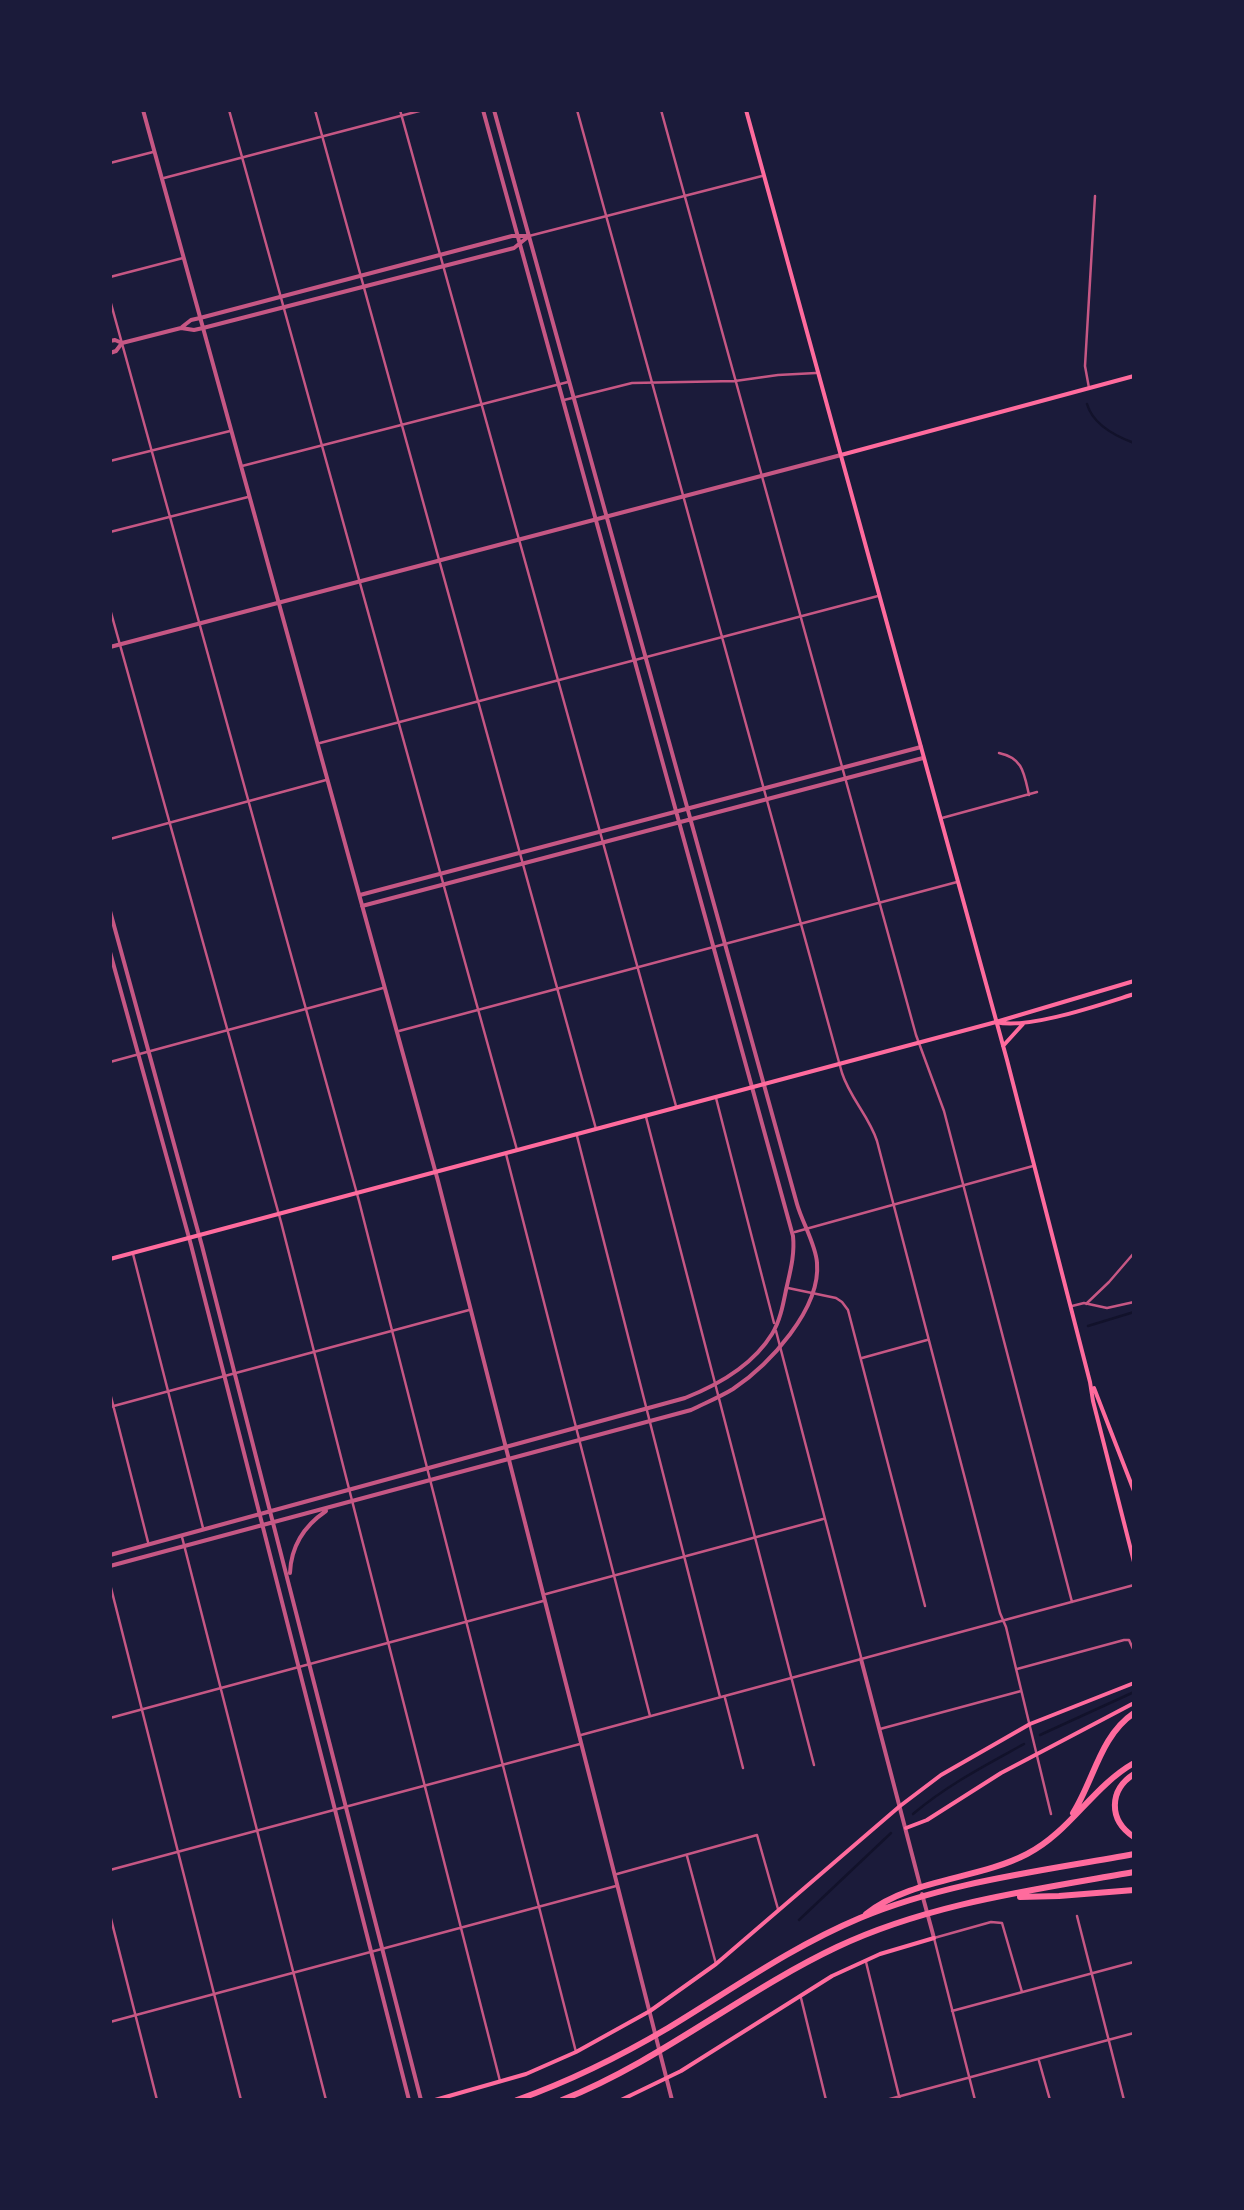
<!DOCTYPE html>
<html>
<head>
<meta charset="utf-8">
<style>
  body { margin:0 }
  #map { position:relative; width:1244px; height:2210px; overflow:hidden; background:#1b1b3a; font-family:"Source Sans 3",sans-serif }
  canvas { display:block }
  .frame { position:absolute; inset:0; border:112px solid #1b1b3a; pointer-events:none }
</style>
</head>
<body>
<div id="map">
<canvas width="1244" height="2210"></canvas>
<div class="frame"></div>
</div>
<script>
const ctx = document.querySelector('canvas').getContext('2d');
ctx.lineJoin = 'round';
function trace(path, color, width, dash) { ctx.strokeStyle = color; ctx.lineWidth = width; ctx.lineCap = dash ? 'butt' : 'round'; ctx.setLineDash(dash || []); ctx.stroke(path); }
trace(new Path2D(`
  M 1087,404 C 1093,425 1115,436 1134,443
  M 1088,1326 L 1134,1312
  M 1040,1735 L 1134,1692
  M 913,1814 C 947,1785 986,1765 1024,1744
  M 799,1920 L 891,1833`), '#12122b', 2.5);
trace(new Path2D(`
  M 229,110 L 517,1150
  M 315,110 L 596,1129
  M 400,110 L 676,1106
  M 577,110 L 842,1073 C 850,1098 869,1116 877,1141 L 1000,1613 L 1006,1627 L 1051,1814
  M 661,110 L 916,1035 L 944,1111 L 1072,1602
  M 110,163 L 153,152
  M 164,178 L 423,110
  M 529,236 L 762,176
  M 110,277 L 183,258
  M 110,300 L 359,1201 L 576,2052
  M 1089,388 L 1085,366 L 1095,196
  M 564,400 L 632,383 L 735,381 L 778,375 L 816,373
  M 110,461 L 230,431
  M 242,466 L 568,382
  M 110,532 L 248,497
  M 110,609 L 281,1222 L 500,2081
  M 320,743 L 878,596
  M 999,753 C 1023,758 1024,773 1029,795
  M 942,818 L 1037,792
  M 110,839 L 326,780
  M 399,1031 L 957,882
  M 110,1062 L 383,988
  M 716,1098 L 774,1323
  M 646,1117 L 814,1765
  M 577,1136 L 720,1697
  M 506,1154 L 650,1716
  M 795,1232 L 1033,1166
  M 133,1254 L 203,1528
  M 788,1288 L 836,1298 L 842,1302 L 848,1310 L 925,1606
  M 1086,1304 L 1109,1282 L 1134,1253
  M 1072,1306 L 1084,1303 L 1107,1308 L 1134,1302
  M 776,1331 L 861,1657
  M 862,1358 L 927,1340
  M 110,1393 L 148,1542
  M 110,1407 L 469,1310
  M 182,1537 L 326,2100
  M 110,1584 L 241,2100
  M 546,1594 L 823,1519
  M 1017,1669 L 1124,1640 L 1129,1640 L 1134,1651
  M 725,1698 L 743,1768
  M 110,1718 L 543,1601
  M 880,1729 L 1021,1691
  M 581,1735 L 1134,1585
  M 687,1856 L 716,1964
  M 110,1870 L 580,1744
  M 617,1874 L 757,1835 L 778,1909
  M 110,1915 L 157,2100
  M 1077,1916 L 1124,2100
  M 866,1962 L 900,2100
  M 801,1998 L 826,2100
  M 952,2011 L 1134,1962
  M 110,2022 L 616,1886
  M 1039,2061 L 1050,2100
  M 886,2100 L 1134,2033
  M 975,2100 L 934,1938 L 991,1922 L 1002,1923 L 1022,1992`), '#c65784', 2.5);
trace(new Path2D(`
  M 143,110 L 438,1181 L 672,2100
  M 182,327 L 191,320 L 200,318 L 512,236 L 529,236
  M 110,341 L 115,340 L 122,343 L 181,328 L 194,330 L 203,328 L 514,248 L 529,236
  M 110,353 L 116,351 L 122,343
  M 110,647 L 841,455
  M 360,895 L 921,747
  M 362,906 L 923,758
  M 110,911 L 202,1246 L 421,2100
  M 110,952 L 191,1245 L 409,2100
  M 110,1555 L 685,1398 C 718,1385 753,1365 772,1334 C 780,1321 783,1305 786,1290 C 790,1272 795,1255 793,1236 L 483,110
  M 110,1566 L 691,1410 C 705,1403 720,1397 733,1389 C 769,1365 821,1309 817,1263 C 816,1245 802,1222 797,1204 L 494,110
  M 290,1573 C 291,1546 304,1526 326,1511
  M 861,1659 L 920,1885
  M 922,1894 L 934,1938`), '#c65784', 4);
trace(new Path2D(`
  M 746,110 L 1007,1060 L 1090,1382 L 1093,1401 L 1134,1562
  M 841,455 L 1134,376
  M 996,1022 C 1028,1030 1102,1004 1134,994
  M 1003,1046 L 1023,1024
  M 110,1259 L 996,1022 L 1134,981
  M 1094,1388 L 1134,1491
  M 906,1828 L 927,1820 L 1001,1773 L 1134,1703
  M 435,2100 L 526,2074 L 576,2052 L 650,2011 L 716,1964 L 900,1806 L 941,1775 L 1030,1724 L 1134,1683
  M 621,2100 L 681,2071 L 832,1976 L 880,1954 L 934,1938`), '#ff6b9d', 4);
trace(new Path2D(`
  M 1134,1774 C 1109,1790 1108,1820 1134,1837
  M 1073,1813 C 1094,1780 1100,1736 1134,1713
  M 1020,1897 L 1059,1896 L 1134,1890
  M 866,1914 C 912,1878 977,1880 1027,1854 C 1070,1832 1092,1787 1134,1763
  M 517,2100 C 570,2081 619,2057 668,2028 C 731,1990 791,1947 860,1918 C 946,1882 1042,1871 1134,1854
  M 562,2100 C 660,2061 742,1992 837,1947 C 930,1903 1034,1890 1134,1872`), '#ff6b9d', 6);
</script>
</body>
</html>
